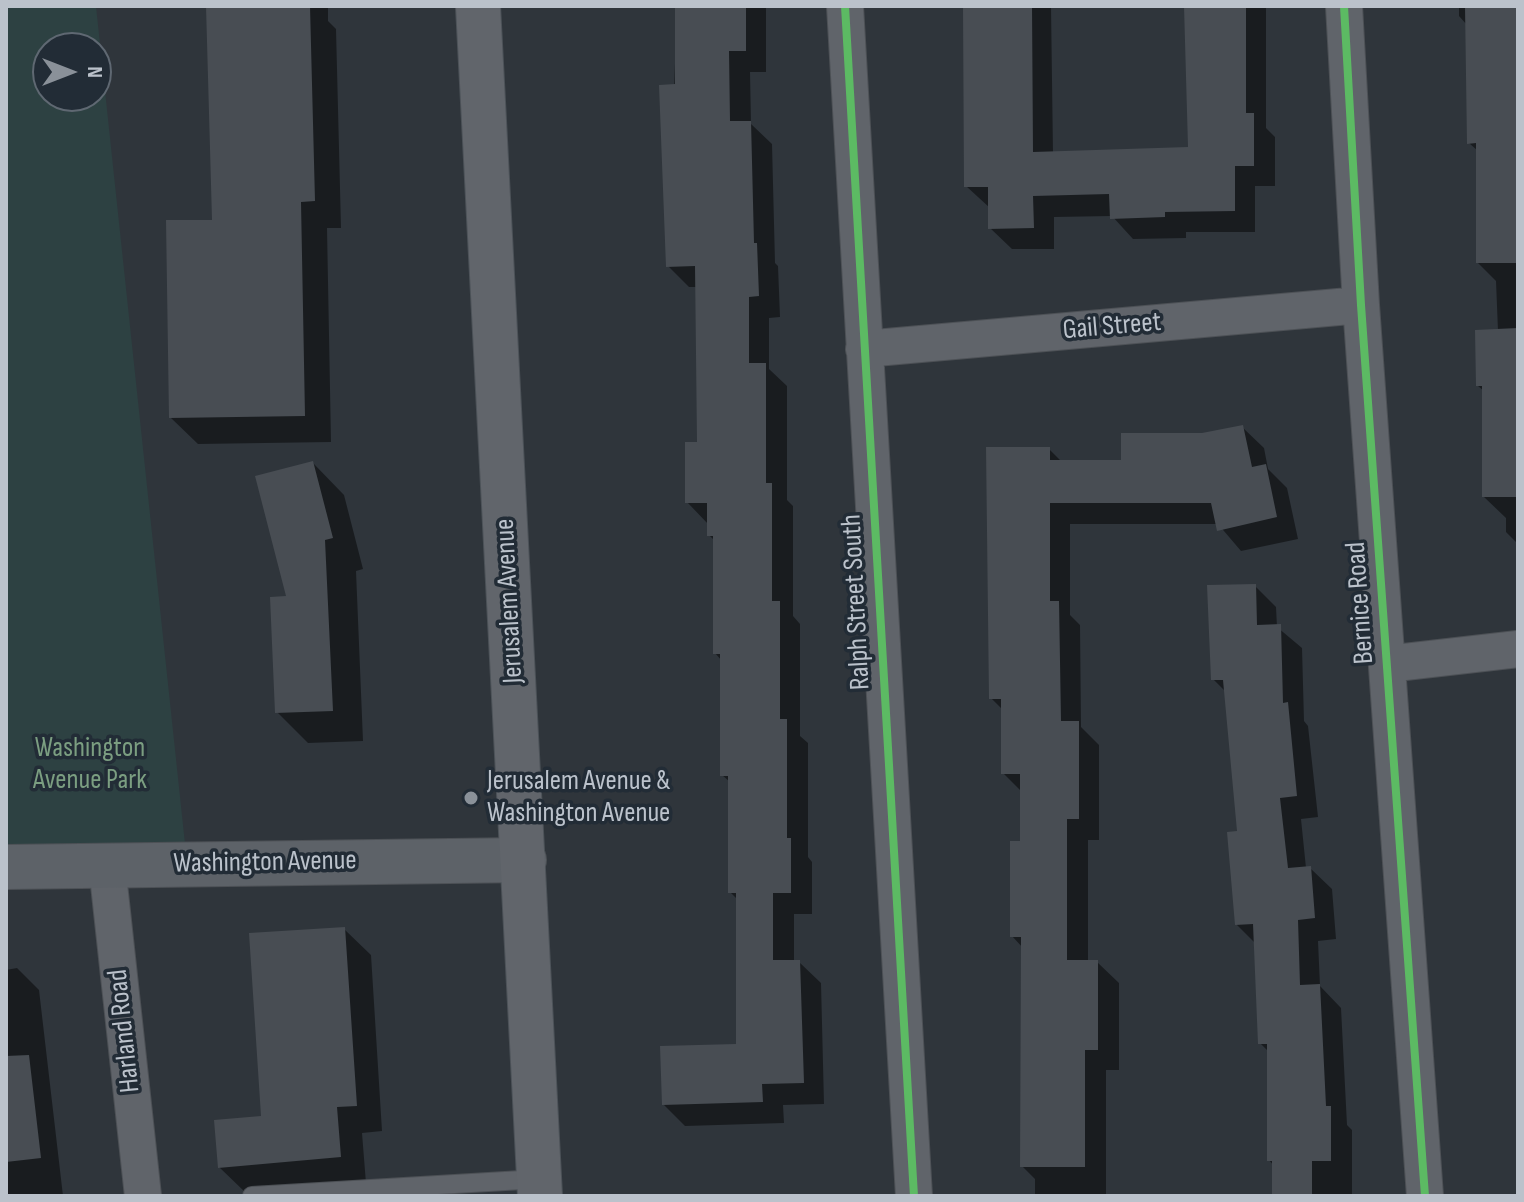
<!DOCTYPE html>
<html>
<head>
<meta charset="utf-8">
<style>
  body { margin:0 }
  #map { position:relative; width:1524px; height:1202px; overflow:hidden; background:#2f353b; font-family:"Sofia Sans Condensed",sans-serif }
  canvas { display:block }
  .frame { position:absolute; inset:0; border:8px solid #bbc2cb; pointer-events:none }
  .north { position:absolute; left:32px; top:32px; width:80px; height:80px; box-sizing:border-box; background:#222c36; border:2px solid #5f6872; border-radius:50%; rotate:90deg; font-size:22px; font-weight:700; line-height:32px; text-align:center; color:#bbc2cb }
  .north::after { content:''; display:block; margin:auto; width:28px; height:36px; background:#8a9199; clip-path:polygon(50% 0,100% 100%,50% 72%,0 100%) }
</style>
</head>
<body>
<div id="map">
<canvas width="1524" height="1202"></canvas>
<div class="frame"></div>
<div class="north">N</div>
</div>
<script>
const ctx = document.querySelector('canvas').getContext('2d');
ctx.lineJoin = 'round';
function paint(path, color) { ctx.fillStyle = color; ctx.fill(path, 'evenodd'); }
function trace(path, color, width, dash) { ctx.strokeStyle = color; ctx.lineWidth = width; ctx.lineCap = dash ? 'butt' : 'round'; ctx.setLineDash(dash || []); ctx.stroke(path); }
function label(font, color, halo, rows, align = 'center') {
  ctx.font = font + ' "Sofia Sans Condensed",sans-serif'; ctx.lineWidth = 7; ctx.setLineDash([]); ctx.textBaseline = 'middle'; ctx.strokeStyle = halo; ctx.fillStyle = color; for (const [text, x, y, turn = 0] of rows) {
    ctx.save(); ctx.translate(x, y); ctx.rotate((+turn || 0) * Math.PI / 180); ctx.textAlign = isNaN(turn) ? turn : align; if (halo) ctx.strokeText(text, 0, 0); ctx.fillText(text, 0, 0); ctx.restore();
  }
}
paint(new Path2D(`
  M 6,6 L 96,6 L 186,853 L 6,854 ZM 48,48 L 96,48 L 96,96 L 48,96 Z`), '#2d4142');
paint(new Path2D(`
  M 208,6 L 328,6 L 328,21 L 336,29 L 341,228 L 327,228 L 331,442 L 198,444 L 171,418 L 214,222 Z
  M 677,6 L 766,6 L 766,72 L 750,72 L 751,124 L 772,144 L 775,263 L 778,266 L 780,317 L 769,318 L 769,369 L 787,386 L 787,500 L 793,506 L 793,616 L 800,624 L 800,736 L 808,743 L 808,857 L 812,862 L 812,914 L 794,914 L 794,962 L 799,962 L 821,983 L 824,1104 L 783,1105 L 784,1123 L 685,1126 L 664,1105 L 738,1046 L 738,900 L 730,892 L 730,782 L 722,775 L 722,661 L 715,653 L 715,541 L 709,535 L 709,525 L 687,502 L 699,444 L 697,287 L 689,287 L 668,266 Z
  M 965,6 L 1051,6 L 1053,154 L 1191,149 L 1187,6 L 1266,6 L 1266,128 L 1275,137 L 1275,186 L 1255,186 L 1255,232 L 1186,232 L 1186,238 L 1133,239 L 1112,216 L 1054,217 L 1054,249 L 1012,249 L 990,228 L 990,208 L 966,186 Z
  M 1459,6 L 1518,6 L 1518,544 L 1506,532 L 1506,518 L 1484,497 L 1484,391 L 1478,386 L 1498,331 L 1496,281 L 1478,263 L 1478,151 L 1469,143 L 1467,25 L 1459,16 Z
  M 1242,427 L 1264,448 L 1268,469 L 1287,488 L 1298,539 L 1241,551 L 1218,524 L 1070,524 L 1070,615 L 1080,625 L 1081,727 L 1099,745 L 1099,840 L 1088,840 L 1088,962 L 1097,962 L 1119,983 L 1119,1070 L 1106,1070 L 1106,1196 L 1035,1196 L 1035,1179 L 1022,1166 L 1023,948 L 1012,936 L 1022,843 L 1022,792 L 1003,773 L 1003,710 L 991,698 L 1049,449 L 1062,462 L 1123,462 L 1202,435 Z
  M 313,463 L 344,495 L 363,569 L 356,571 L 363,741 L 308,743 L 277,712 L 289,598 Z
  M 1255,586 L 1276,607 L 1277,627 L 1302,648 L 1304,721 L 1308,726 L 1318,817 L 1301,819 L 1306,868 L 1310,868 L 1332,889 L 1336,939 L 1318,941 L 1320,986 L 1341,1008 L 1347,1125 L 1352,1130 L 1352,1196 L 1275,1196 L 1274,1166 L 1269,1160 L 1269,1052 L 1260,1043 L 1256,944 L 1237,925 L 1239,833 L 1226,692 L 1213,679 Z
  M 344,929 L 371,955 L 382,1131 L 362,1133 L 367,1196 L 246,1193 L 219,1167 L 263,1118 Z
  M 17,968 L 39,990 L 63,1196 L 6,1196 L 6,970 Z`), '#0007');
paint(new Path2D(`
  M 206,6 L 310,6 L 315,201 L 301,202 L 305,416 L 169,418 L 166,220 L 212,220 Z
  M 675,6 L 746,6 L 746,51 L 729,51 L 730,121 L 751,121 L 754,243 L 757,243 L 759,296 L 749,297 L 749,363 L 766,363 L 766,483 L 772,483 L 772,601 L 780,601 L 780,719 L 787,719 L 787,838 L 791,838 L 791,893 L 773,893 L 773,960 L 800,960 L 804,1083 L 762,1084 L 763,1102 L 662,1105 L 660,1046 L 736,1044 L 736,893 L 728,893 L 728,776 L 720,776 L 720,654 L 713,654 L 713,536 L 707,536 L 707,503 L 685,503 L 685,442 L 697,442 L 695,266 L 666,267 L 659,85 L 675,84 Z
  M 963,6 L 1032,6 L 1033,152 L 1188,147 L 1184,6 L 1246,6 L 1246,113 L 1254,113 L 1254,166 L 1235,166 L 1235,211 L 1165,212 L 1165,217 L 1110,219 L 1109,194 L 1033,196 L 1034,228 L 988,229 L 988,187 L 964,187 Z
  M 1465,6 L 1518,6 L 1518,263 L 1476,263 L 1476,143 L 1467,144 Z
  M 1518,328 L 1518,497 L 1482,497 L 1482,386 L 1476,386 L 1475,330 Z
  M 1243,425 L 1252,467 L 1266,464 L 1277,517 L 1217,531 L 1211,503 L 1050,503 L 1050,601 L 1059,601 L 1061,721 L 1079,721 L 1079,819 L 1067,819 L 1067,960 L 1098,960 L 1098,1050 L 1085,1050 L 1085,1167 L 1020,1167 L 1021,937 L 1010,937 L 1010,841 L 1020,841 L 1020,774 L 1001,774 L 1001,699 L 989,699 L 986,447 L 1050,447 L 1050,460 L 1121,460 L 1121,433 L 1202,433 Z
  M 313,461 L 333,538 L 325,540 L 333,711 L 275,713 L 270,597 L 286,596 L 255,476 Z
  M 1256,584 L 1257,625 L 1281,624 L 1283,703 L 1288,702 L 1297,796 L 1280,798 L 1288,868 L 1311,866 L 1315,918 L 1298,920 L 1300,985 L 1320,984 L 1326,1106 L 1331,1106 L 1331,1161 L 1312,1161 L 1312,1196 L 1272,1196 L 1272,1161 L 1267,1161 L 1267,1044 L 1258,1044 L 1253,924 L 1235,925 L 1227,832 L 1237,831 L 1223,680 L 1211,680 L 1207,585 Z
  M 345,927 L 357,1106 L 337,1107 L 341,1157 L 218,1168 L 214,1120 L 261,1116 L 249,933 Z
  M 29,1055 L 41,1158 L 6,1162 L 6,1056 Z`), '#484d53');
const lane = new Path2D(`
  M 252,1196 L 539,1179`);
const street = new Path2D(`
  M 845,6 L 914,1196
  M 1344,6 L 1361,305 L 1425,1196
  M 864,349 L 1361,305
  M 1387,664 L 1518,649
  M 107,866 L 143,1196`);
const secondary = new Path2D(`
  M 6,867 L 524,860`);
const primary = new Path2D(`
  M 478,6 L 540,1196`);
trace(lane, '#4d5156', 20);
trace(street, '#4d5156', 38);
trace(secondary, '#4d5156', 46);
trace(primary, '#4c5258', 46);
trace(lane, '#60646a', 18);
trace(street, '#60646a', 36);
trace(secondary, '#5d6268', 44);
trace(primary, '#61656b', 44);
trace(new Path2D(`
  M 845,6 L 914,1196
  M 1344,6 L 1361,305 L 1425,1196`), '#5cba63', 8);
for (const [x, y, r, color] of [
  [471,798,8,"#8a9199"]
]) { const dot = new Path2D(); dot.arc(x, y, r, 0, 2 * Math.PI); ctx.fillStyle = color; ctx.fill(dot); trace(dot, '#222c36', 3); }
label('28px', '#bbc2cb', '#222c36', [
  ["Gail Street",1112,327,-5],
  ["Jerusalem Avenue",510,601,-93],
  ["Ralph Street South",857,602,-93],
  ["Bernice Road",1361,603,-94],
  ["Washington Avenue",265,863,-1],
  ["Harland Road",125,1031,-96]
]);
label('28px', '#7b9e81', '#222c36', [
  ["Washington",90,749],
  ["Avenue Park",90,781]
]);
label('28px', '#bbc2cb', '#222c36', [
  ["Jerusalem Avenue &",487,782],
  ["Washington Avenue",487,814]
], 'left');
</script>
</body>
</html>
